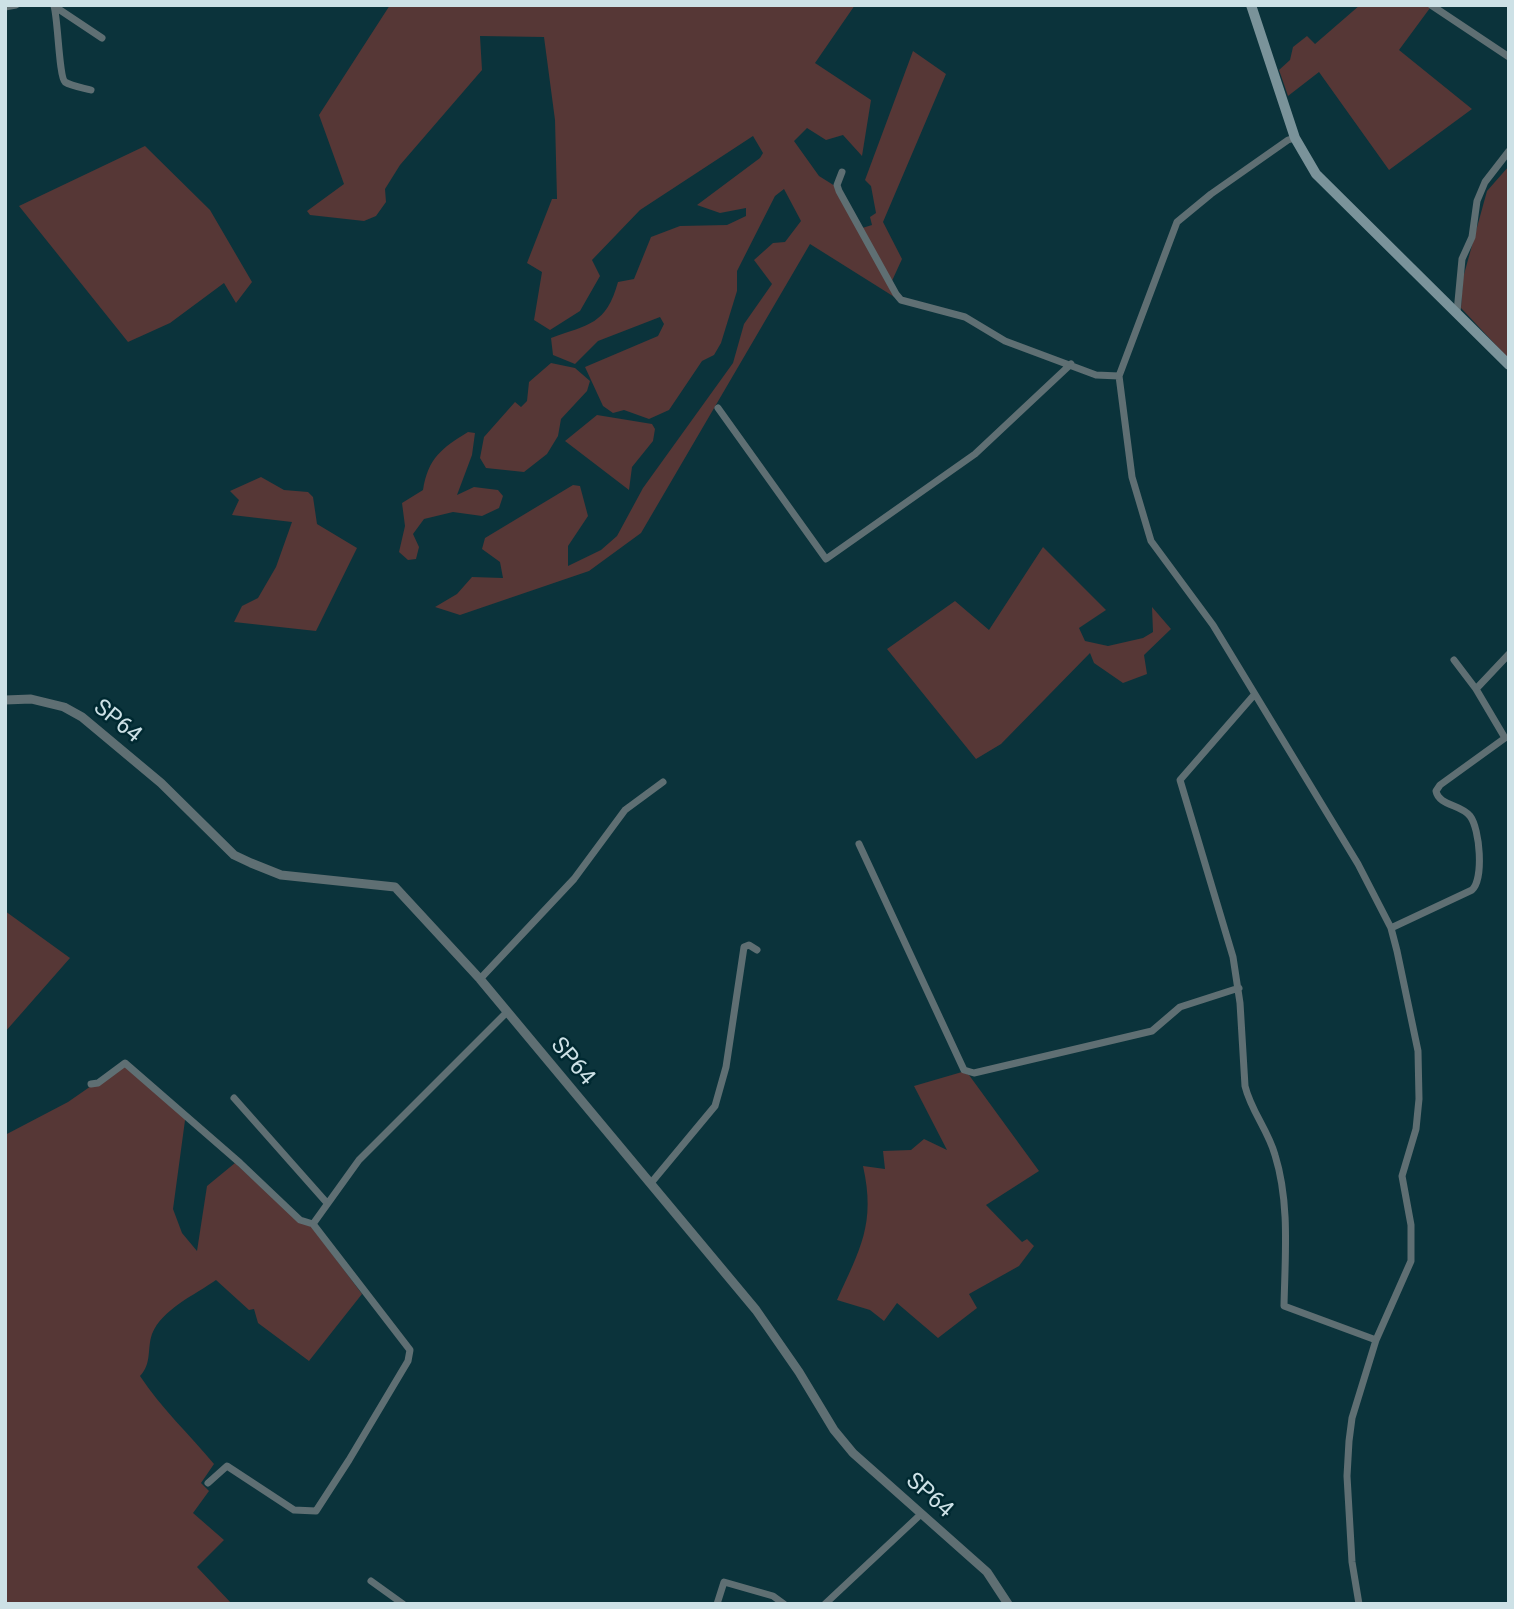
<!DOCTYPE html>
<html>
<head>
<meta charset="utf-8">
<style>
  body { margin:0 }
  #map { position:relative; width:1514px; height:1609px; overflow:hidden; background:#0b333b; font-family:Roboto,sans-serif }
  canvas { display:block }
  .frame { position:absolute; inset:0; border:7px solid #cde1e6; pointer-events:none }
</style>
</head>
<body>
<div id="map">
<canvas width="1514" height="1609"></canvas>
<div class="frame"></div>
</div>
<script>
const ctx = document.querySelector('canvas').getContext('2d');
ctx.lineJoin = 'round';
function paint(path, color) { ctx.fillStyle = color; ctx.fill(path, 'evenodd'); }
function trace(path, color, width, dash) { ctx.strokeStyle = color; ctx.lineWidth = width; ctx.lineCap = dash ? 'butt' : 'round'; ctx.setLineDash(dash || []); ctx.stroke(path); }
function label(font, color, halo, rows, align = 'center') {
  ctx.font = font + ' Roboto,sans-serif'; ctx.lineWidth = 5; ctx.setLineDash([]); ctx.textBaseline = 'middle'; ctx.strokeStyle = halo; ctx.fillStyle = color; for (const [text, x, y, turn = 0] of rows) {
    ctx.save(); ctx.translate(x, y); ctx.rotate((+turn || 0) * Math.PI / 180); ctx.textAlign = isNaN(turn) ? turn : align; if (halo) ctx.strokeText(text, 0, 0); ctx.fillText(text, 0, 0); ctx.restore();
  }
}
paint(new Path2D(`
  M 390,5 L 855,5 L 815,63 L 871,100 L 862,156 L 843,135 L 826,140 L 807,128 L 794,141 L 819,176 L 835,186 L 859,229 L 872,225 L 870,217 L 876,213 L 871,186 L 865,180 L 913,51 L 946,74 L 883,222 L 902,259 L 891,283 L 896,298 L 810,244 L 641,533 L 589,571 L 460,615 L 435,607 L 457,594 L 472,577 L 503,578 L 500,562 L 482,549 L 485,538 L 573,485 L 580,486 L 588,516 L 568,546 L 568,566 L 601,550 L 617,536 L 643,488 L 733,363 L 744,324 L 772,284 L 754,260 L 773,243 L 785,242 L 801,221 L 784,189 L 775,196 L 737,271 L 737,291 L 721,343 L 714,355 L 702,361 L 669,410 L 649,419 L 624,410 L 613,413 L 603,406 L 585,367 L 658,336 L 664,324 L 660,317 L 598,341 L 575,364 L 553,355 L 551,338 C 589,324 606,325 618,282 L 634,279 L 651,237 L 680,226 L 727,225 L 746,216 L 746,208 L 720,213 L 697,205 L 760,158 L 763,153 L 753,136 L 640,210 L 592,260 L 600,276 L 580,311 L 550,330 L 534,320 L 542,272 L 527,263 L 552,199 L 557,199 L 555,120 L 544,37 L 480,36 L 482,70 L 400,165 L 385,189 L 386,202 L 376,216 L 364,221 L 310,215 L 307,211 L 344,184 L 319,115 Z
  M 1360,5 L 1427,5 L 1430,8 L 1399,50 L 1472,109 L 1389,170 L 1319,72 L 1288,96 L 1279,70 L 1290,60 L 1293,47 L 1307,36 L 1315,44 Z
  M 145,146 L 210,210 L 252,282 L 236,303 L 224,283 L 170,323 L 128,342 L 19,206 Z
  M 1509,166 L 1509,359 L 1461,308 L 1463,278 L 1487,191 Z
  M 551,363 L 575,368 L 590,381 L 587,391 L 561,419 L 558,436 L 547,454 L 524,472 L 486,468 L 480,458 L 484,437 L 515,402 L 521,407 L 527,401 L 529,382 Z
  M 597,415 L 652,424 L 655,429 L 653,441 L 632,467 L 629,490 L 565,441 Z
  M 468,432 L 475,433 L 472,455 L 457,495 L 474,487 L 498,490 L 503,496 L 499,508 L 482,516 L 453,512 L 424,519 L 413,534 L 419,547 L 416,559 L 408,560 L 399,552 L 405,526 L 402,503 L 423,490 C 428,458 442,448 468,432 Z
  M 261,477 L 284,490 L 308,492 L 313,497 L 317,524 L 357,548 L 316,631 L 234,622 L 242,606 L 258,598 L 276,567 L 292,522 L 232,515 L 239,500 L 230,491 Z
  M 1043,547 L 1106,610 L 1079,628 L 1085,641 L 1108,646 L 1143,638 L 1153,632 L 1152,607 L 1171,629 L 1144,655 L 1147,674 L 1123,683 L 1094,663 L 1090,653 L 1001,744 L 976,759 L 887,649 L 955,601 L 989,630 Z
  M 5,911 L 70,958 L 5,1032 Z
  M 130,1066 L 186,1113 L 173,1209 L 182,1233 L 197,1251 L 207,1186 L 235,1163 L 292,1215 L 312,1227 L 362,1294 L 309,1361 L 258,1323 L 254,1309 L 249,1310 L 216,1280 C 195,1295 162,1309 152,1334 C 147,1348 152,1364 140,1376 C 161,1408 190,1435 214,1464 L 201,1483 L 209,1491 L 193,1513 L 224,1540 L 197,1567 L 232,1604 L 5,1604 L 5,1135 L 68,1102 L 117,1068 Z
  M 962,1072 L 969,1075 L 1039,1171 L 986,1205 L 1022,1242 L 1027,1239 L 1034,1246 L 1019,1266 L 969,1294 L 977,1308 L 938,1338 L 897,1303 L 884,1321 L 870,1310 L 837,1300 C 860,1249 876,1224 863,1166 L 885,1169 L 883,1151 L 911,1150 L 924,1139 L 947,1150 L 914,1086 Z`), '#563736');
trace(new Path2D(`
  M 1431,5 L 1509,57
  M 54,6 C 58,19 59,77 65,82 C 71,86 84,88 91,90
  M 54,6 L 102,38
  M 5,7 L 16,5
  M 1295,138 L 1288,140 L 1211,194 L 1177,222 L 1119,376 L 1132,477 L 1151,541 L 1213,625 L 1358,864 L 1391,928 L 1397,951 L 1418,1051 L 1419,1099 L 1416,1129 L 1402,1176 L 1411,1225 L 1411,1261 L 1376,1340 L 1352,1418 L 1349,1441 L 1347,1476 L 1352,1562 L 1359,1604
  M 842,172 L 837,185 L 839,191 L 896,294 L 901,300 L 965,317 L 1005,341 L 1096,375 L 1119,376
  M 1457,312 L 1462,259 L 1472,237 L 1477,201 L 1485,182 L 1509,151
  M 718,408 L 826,559 L 975,454 L 1071,364
  M 1476,689 L 1509,654
  M 1254,695 L 1180,780 L 1233,957 L 1240,1003 L 1245,1086 C 1251,1111 1268,1130 1275,1155 C 1290,1203 1285,1256 1284,1306 L 1376,1340
  M 859,844 L 964,1070 L 974,1073 L 1152,1031 L 1180,1007 L 1239,988
  M 1391,928 L 1472,890 C 1484,879 1480,829 1470,816 C 1461,804 1439,806 1436,791 L 1440,785 L 1505,738 L 1476,689 L 1454,660
  M 480,979 L 574,879 L 625,810 L 663,782
  M 91,1084 L 98,1083 L 125,1063 L 240,1163 L 300,1220 L 313,1224
  M 234,1098 L 327,1203
  M 651,1183 L 715,1106 L 726,1067 L 744,947 L 749,945 L 757,950
  M 208,1483 L 227,1466 L 294,1510 L 316,1511 L 349,1460 L 408,1361 L 410,1350 L 313,1224 L 359,1160 L 506,1013
  M 371,1581 L 403,1604
  M 717,1604 L 724,1582 L 773,1596 L 784,1604
  M 825,1604 L 920,1515`), '#5f6f73', 7);
trace(new Path2D(`
  M 5,700 L 31,699 L 64,707 L 82,717 L 161,783 L 234,855 L 251,863 L 281,875 L 395,887 L 480,979 L 756,1310 L 799,1372 L 834,1430 L 853,1453 L 987,1572 L 1008,1604`), '#5f6f73', 9);
trace(new Path2D(`
  M 1251,5 L 1295,138 L 1316,174 L 1509,365`), '#7a939a', 10);
label('23px', '#cde1e6', '#002931', [
  ["SP64",117,722,39],
  ["SP64",572,1062,50],
  ["SP64",929,1496,42]
]);
</script>
</body>
</html>
